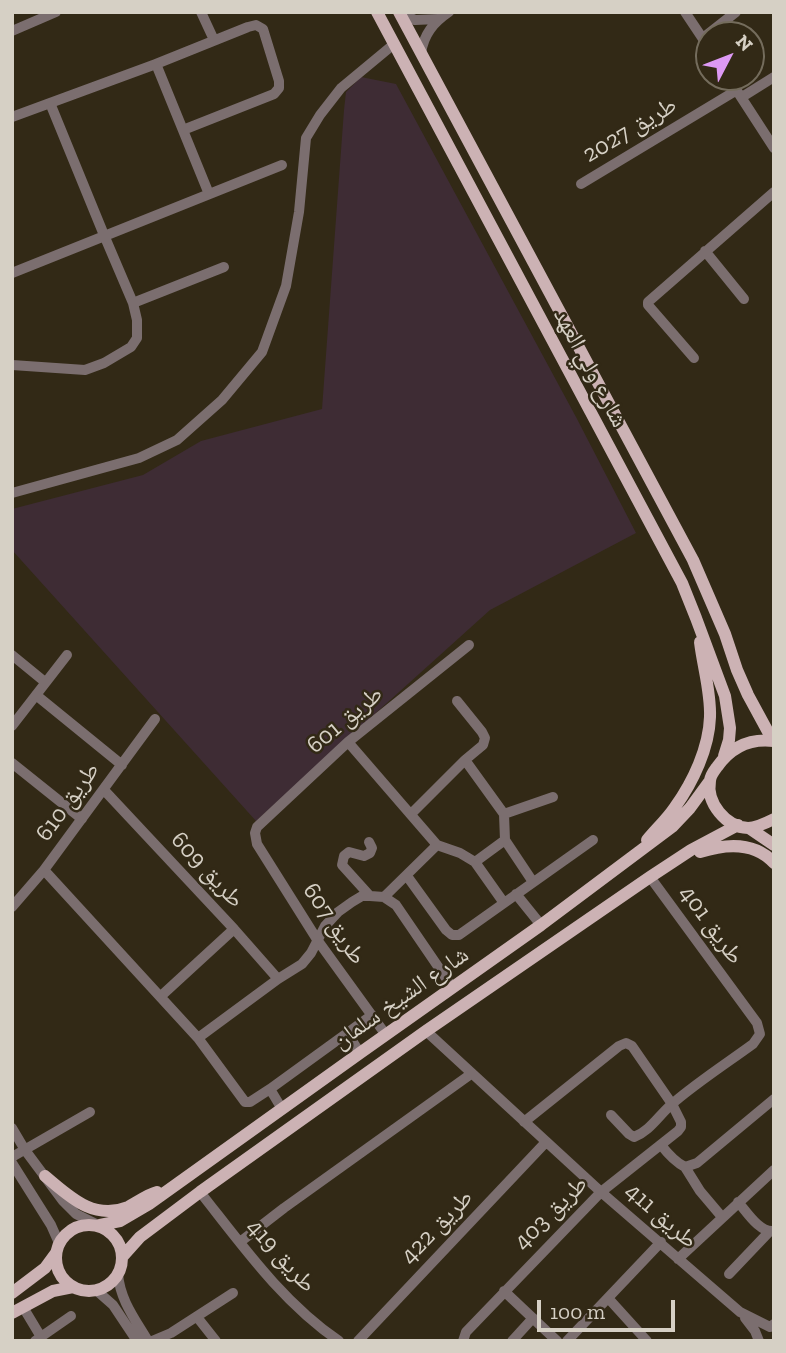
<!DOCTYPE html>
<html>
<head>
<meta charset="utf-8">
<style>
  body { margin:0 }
  #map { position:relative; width:786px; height:1353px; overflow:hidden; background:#322916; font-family:"Zilla Slab",serif }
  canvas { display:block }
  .frame { position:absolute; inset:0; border:14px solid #d6d0c5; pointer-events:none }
  .north { position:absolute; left:695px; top:21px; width:70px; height:70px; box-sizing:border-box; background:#322916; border:2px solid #746c5c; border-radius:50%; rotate:48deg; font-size:19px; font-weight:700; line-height:28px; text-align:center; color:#d6d0c5 }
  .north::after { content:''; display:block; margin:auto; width:24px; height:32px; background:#dd99f4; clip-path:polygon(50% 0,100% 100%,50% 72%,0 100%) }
  .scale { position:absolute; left:537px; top:1300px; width:138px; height:32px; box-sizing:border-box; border:4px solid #d6d0c5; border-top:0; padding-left:9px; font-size:21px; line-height:24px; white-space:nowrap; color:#d6d0c5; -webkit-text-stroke:5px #322916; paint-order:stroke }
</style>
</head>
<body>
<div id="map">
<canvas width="786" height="1353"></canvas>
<div class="frame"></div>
<div class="north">N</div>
<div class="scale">100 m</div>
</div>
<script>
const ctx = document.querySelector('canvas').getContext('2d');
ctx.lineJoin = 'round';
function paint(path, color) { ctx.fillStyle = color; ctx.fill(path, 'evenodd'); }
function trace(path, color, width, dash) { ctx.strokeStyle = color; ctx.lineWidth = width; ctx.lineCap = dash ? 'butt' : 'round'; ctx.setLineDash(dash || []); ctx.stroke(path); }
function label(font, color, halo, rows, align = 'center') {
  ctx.font = font + ' "Zilla Slab","Noto Naskh Arabic",serif'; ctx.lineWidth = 5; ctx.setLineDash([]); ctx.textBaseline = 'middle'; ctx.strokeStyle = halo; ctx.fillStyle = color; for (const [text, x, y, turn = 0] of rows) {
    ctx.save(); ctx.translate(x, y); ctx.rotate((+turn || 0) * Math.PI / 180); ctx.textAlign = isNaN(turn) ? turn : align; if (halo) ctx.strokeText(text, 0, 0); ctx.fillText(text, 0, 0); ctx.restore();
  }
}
paint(new Path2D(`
  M 361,77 L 396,84 L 576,417 L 636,533 L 490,610 L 256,821 L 12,550 L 12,509 L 143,475 L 201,441 L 322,409 L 344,110 L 346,92 Z`), '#3e2c34');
trace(new Path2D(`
  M 201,12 L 214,40
  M 399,12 L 415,20 L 438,19
  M 685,12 L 709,48
  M 12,31 L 56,12
  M 703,38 L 736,12
  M 421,53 C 424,34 433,23 449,12
  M 156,64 L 209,194
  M 728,77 L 774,148
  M 742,97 L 774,77
  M 50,103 L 104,235 L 133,303
  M 12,117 L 156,64 L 248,27 L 256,25 L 263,29 L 279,81 L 279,88 L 274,94 L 183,130
  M 581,184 L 737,90
  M 705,251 L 744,299
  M 12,273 L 282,165
  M 694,358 L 648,305 L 648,302 L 774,192
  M 12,365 L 85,370 L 104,363 L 131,347 L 137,338 L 137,320 L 133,303 L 224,267
  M 12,493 L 139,458 L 177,440 L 222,400 L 262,352 L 286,286 L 299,212 L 306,138 L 320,115 L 341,88 L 394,44
  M 12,655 L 45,682
  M 36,695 L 122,765
  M 12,726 L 67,655
  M 348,742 L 437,845 L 460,853 L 475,862 L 504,903
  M 465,760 L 504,814 L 505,840 L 475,862
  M 12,763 L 82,819
  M 104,790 L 234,929 L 278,979
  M 411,814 L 465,760 L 483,745 L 485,738 L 482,732 L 457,701
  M 504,814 L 553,797
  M 505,840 L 533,882
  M 369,842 L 372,848 L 370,853 L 364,856 L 349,852 L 344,856 L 342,865 L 370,896
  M 44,870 L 198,1038 L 245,1102 L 250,1102 L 270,1089 L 372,1015
  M 407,876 L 446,930 L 452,935 L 459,935 L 593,840
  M 516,894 L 541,925
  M 384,897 L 437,845
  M 12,907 L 44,870 L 155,719
  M 161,996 L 234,929
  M 426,1031 L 601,1192 L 740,1312 L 770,1327 L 774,1324
  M 347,1033 L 360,1053
  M 386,1035 L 318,941 L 257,844 L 255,833 L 257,827 L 348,742 L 469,645
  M 198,1038 L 278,979 L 302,964 L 311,953 L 325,926 L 338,912 L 352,902 L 362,896 L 370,896 L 384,897 L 396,905 L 452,987
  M 270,1089 L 282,1109
  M 611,1115 L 629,1134 L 634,1137 C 650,1131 659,1115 672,1104 C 696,1083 727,1063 753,1044 L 760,1034 L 757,1023 L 650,877
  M 12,1128 L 25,1150 L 63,1201 L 76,1214 L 96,1224
  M 661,1145 C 668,1154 675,1162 685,1167 L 697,1163 L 774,1099
  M 12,1157 L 90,1112
  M 12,1163 L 51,1225 L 59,1243
  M 685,1167 L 700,1191 L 722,1217
  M 200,1192 C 242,1245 282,1302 339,1341
  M 738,1202 C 747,1212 759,1232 773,1231
  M 240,1242 L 284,1208 L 471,1074
  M 678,1259 L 774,1170
  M 118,1274 C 120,1300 135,1319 148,1341
  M 729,1274 L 769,1232
  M 96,1290 L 113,1305 L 137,1341
  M 504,1291 L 557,1341
  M 608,1298 L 647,1341
  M 23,1307 L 41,1337
  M 197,1317 L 216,1341
  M 745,1318 L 755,1331 L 759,1341
  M 35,1341 L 71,1316
  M 152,1341 L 171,1333 L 233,1293
  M 358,1341 L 546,1142
  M 463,1341 L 466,1332 L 601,1192 L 678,1131 L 681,1127 L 681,1122 L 672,1104 L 632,1046 L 626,1043 L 619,1046 L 524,1122
  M 512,1341 L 533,1318
  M 567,1341 L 661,1242`), '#7b6e6f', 10);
trace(new Path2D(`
  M 377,12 L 682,583 L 696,618 L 725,696 L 730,728 L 729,740 L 724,756
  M 399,12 L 693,560 L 725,634 L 737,670 L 748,695 L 773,741
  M 774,741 C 750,738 731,747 717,767 C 714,771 710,776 710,781 C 706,803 726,827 748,828 C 756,828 766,823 774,819
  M 749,828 L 774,845
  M 647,840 C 656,829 667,819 675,807 C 693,782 709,748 710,717 C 711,692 703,667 700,642
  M 700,852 C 725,844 754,841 774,863
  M 45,1176 C 69,1196 93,1221 128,1207 C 138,1202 146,1195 157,1192
  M56 1258a33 33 0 1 1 66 0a33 33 0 1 1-66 0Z
  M 100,1225 L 120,1221 L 149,1204 L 360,1053 L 541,925 L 672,827 L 690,808 L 709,782
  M 123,1256 L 140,1237 L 200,1192 L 426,1031 L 650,877 L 691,850 L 738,825
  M 12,1293 L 45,1268 L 56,1253
  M 12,1313 L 53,1291 L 73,1287`), '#ccb2b4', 12);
label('24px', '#d6d0c5', '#322916', [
  ["طريق 2027",630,130,-31],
  ["شارع ولي العهد",590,368,62],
  ["طريق 601",345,720,-40],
  ["طريق 610",68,802,-54],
  ["طريق 609",207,870,47],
  ["طريق 607",334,924,56],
  ["طريق 401",711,925,54],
  ["شارع الشيخ سلمان",401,998,-35],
  ["طريق 403",551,1213,-45],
  ["طريق 411",661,1216,41],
  ["طريق 422",437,1227,-46],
  ["طريق 419",281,1256,48]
]);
</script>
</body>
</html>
